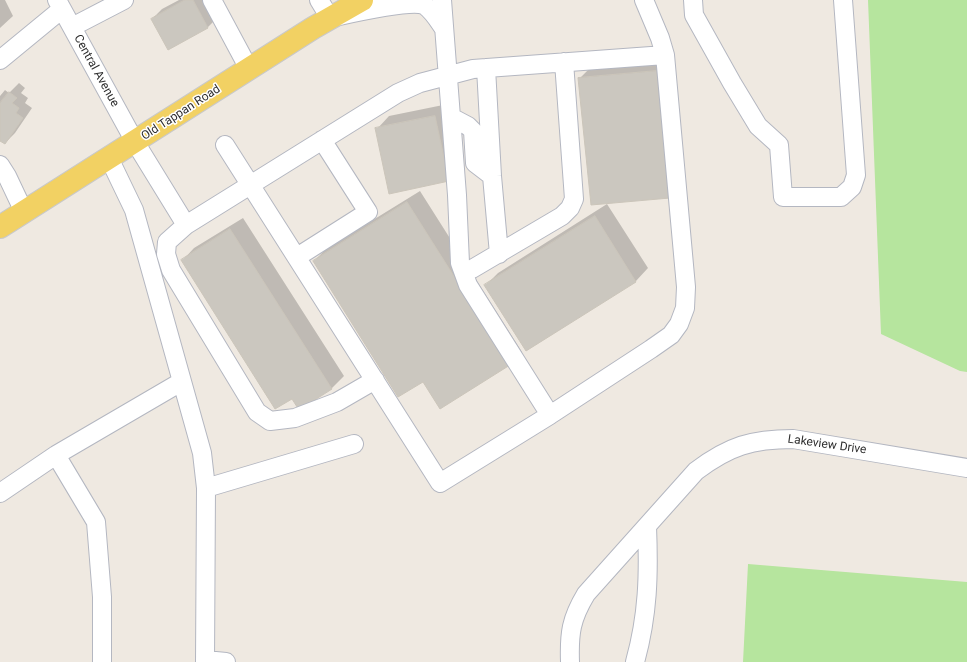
<!DOCTYPE html>
<html>
<head>
<meta charset="utf-8">
<style>
  body { margin:0 }
  canvas { display:block; background:#efe9e1 }
</style>
</head>
<body>
<canvas width="967" height="662"></canvas>
<script>
const ctx = document.querySelector('canvas').getContext('2d');
ctx.lineJoin = 'round';
function paint(path, color) { ctx.fillStyle = color; ctx.fill(path, 'evenodd'); }
function trace(path, color, width, dash) { ctx.strokeStyle = color; ctx.lineWidth = width; ctx.lineCap = dash ? 'butt' : 'round'; ctx.setLineDash(dash || []); ctx.stroke(path); }
function label(font, color, halo, rows, align = 'center') {
  ctx.font = font + ' Roboto,sans-serif'; ctx.lineWidth = 3; ctx.setLineDash([]); ctx.textBaseline = 'middle'; ctx.strokeStyle = halo; ctx.fillStyle = color; for (const [text, x, y, turn = 0] of rows) {
    ctx.save(); ctx.translate(x, y); ctx.rotate((+turn || 0) * Math.PI / 180); ctx.textAlign = isNaN(turn) ? turn : align; if (halo) ctx.strokeText(text, 0, 0); ctx.fillText(text, 0, 0); ctx.restore();
  }
}
paint(new Path2D(`
  M 868,0 L 967,0 L 967,372 L 960,371 L 881,334 Z
  M 748,564 L 967,582 L 967,662 L 743,662 Z`), '#b6e59e');
paint(new Path2D(`
  M 0,0 L 5,0 L 13,16 L 0,28 Z
  M 179,0 L 208,0 L 217,18 L 208,27 L 169,49 L 152,19 L 162,9 Z
  M 670,59 L 682,184 L 579,79 L 592,66 Z
  M 19,83 L 25,88 L 21,93 L 28,98 L 25,103 L 32,108 L 15,133 L 5,143 L 0,140 L 0,96 L 5,90 L 9,93 Z
  M 448,104 L 448,180 L 377,129 L 389,116 Z
  M 420,191 L 522,352 L 509,364 L 314,261 L 326,249 Z
  M 607,204 L 648,268 L 636,281 L 527,350 L 486,285 L 498,273 Z
  M 243,218 L 344,376 L 331,389 L 292,397 L 182,261 L 194,248 Z`), '#0003');
const building = new Path2D(`
  M 185,0 L 193,0 L 208,28 L 168,50 L 151,19 Z
  M 657,71 L 670,198 L 591,205 L 578,78 Z
  M 9,92 L 17,98 L 12,103 L 19,108 L 16,113 L 23,118 L 5,144 L 0,141 L 0,103 Z
  M 435,116 L 449,181 L 389,194 L 375,128 Z
  M 407,202 L 510,365 L 440,409 L 423,382 L 398,397 L 313,261 Z
  M 595,216 L 636,282 L 526,351 L 484,285 Z
  M 230,229 L 332,389 L 299,410 L 292,399 L 275,409 L 181,260 Z`);
paint(building, '#cbc7bf');
trace(building, '#cbc5ba', 1);
const minor = new Path2D(`
  M 57,0 L 135,142 L 186,225 L 398,93 L 420,83 L 473,69 L 665,55 L 660,38 L 644,0
  M 212,0 L 249,69
  M 319,0 L 330,18 C 349,14 408,0 424,5 C 433,11 438,20 444,29
  M 442,0 L 457,195 L 460,263 L 468,285 L 550,415
  M 693,0 L 694,15 L 732,83 L 758,126 L 779,145 L 783,197 L 841,197 L 852,187 L 856,175 L 843,0
  M 72,27 L 124,0
  M 0,60 L 62,9
  M 486,68 L 492,176 L 499,254
  M 451,117 L 468,126 L 473,131 L 475,163 L 492,176
  M 225,145 L 440,483 L 550,415 L 651,349 L 671,335 L 679,324 L 685,308 L 686,287 L 665,55
  M 109,158 L 134,210 L 202,453 L 206,488 L 205,662
  M 0,165 L 7,176 L 24,212
  M 186,225 L 167,242 L 166,254 L 171,270 L 257,412 L 270,421 L 295,418 L 337,402 L 375,380
  M 297,257 L 368,212 L 322,140
  M 463,271 L 472,269 L 562,216 L 570,208 L 574,199 L 564,62
  M 206,488 L 354,444
  M 0,493 L 56,455
  M 205,660 L 226,662
  M 102,662 L 102,597 L 96,522 L 56,455 L 181,382
  M 570,662 C 569,633 571,619 586,594 L 696,471 C 729,446 752,439 793,439 L 967,468
  M 635,662 C 648,615 649,575 647,526`);
const major = new Path2D(`
  M 0,227 L 313,28 L 362,0`);
trace(minor, '#b4b7c1', 20);
trace(major, '#c9c9c9', 24);
trace(minor, '#fff', 18);
trace(major, '#f2d163', 22);
label('12px', '#2e2e2e', '#fff', [
  ["Central Avenue",96,71,61],
  ["Old Tappan Road",181,113,-33],
  ["Lakeview Drive",827,445,8]
]);
</script>
</body>
</html>
